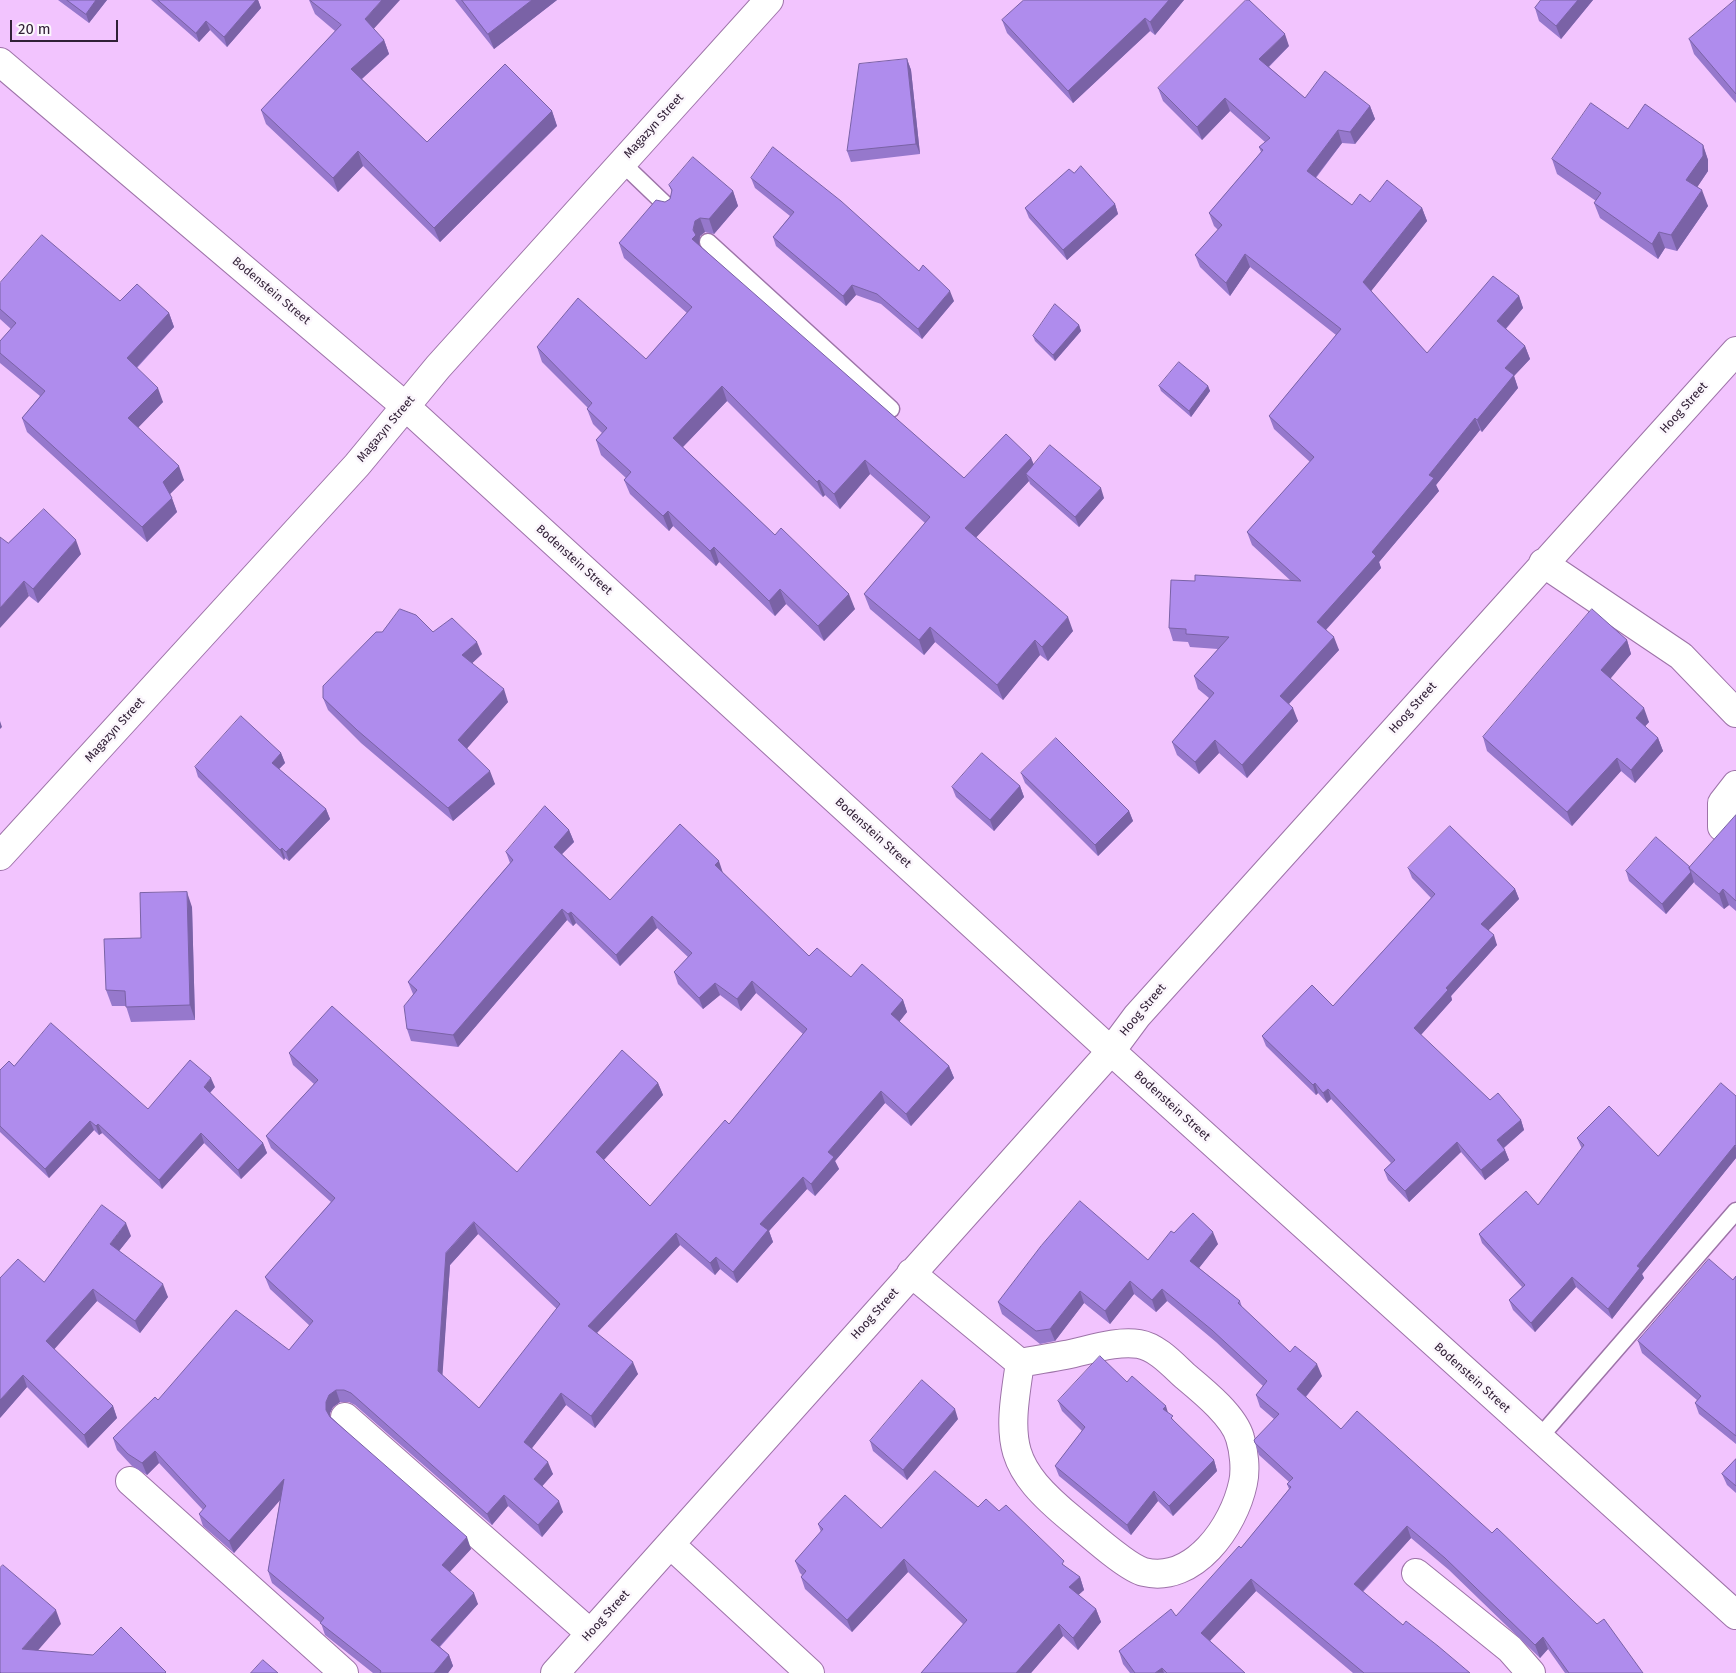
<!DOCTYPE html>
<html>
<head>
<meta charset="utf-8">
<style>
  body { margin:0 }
  #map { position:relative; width:1736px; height:1673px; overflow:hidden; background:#f2c4fe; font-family:"Fira Sans",sans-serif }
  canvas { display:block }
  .scale { position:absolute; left:10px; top:20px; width:108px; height:22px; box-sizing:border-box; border:2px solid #312036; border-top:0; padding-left:6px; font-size:15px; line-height:18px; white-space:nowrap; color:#312036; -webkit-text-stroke:4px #fbf6fc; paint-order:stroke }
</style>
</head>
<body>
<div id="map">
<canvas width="1736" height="1673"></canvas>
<div class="scale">20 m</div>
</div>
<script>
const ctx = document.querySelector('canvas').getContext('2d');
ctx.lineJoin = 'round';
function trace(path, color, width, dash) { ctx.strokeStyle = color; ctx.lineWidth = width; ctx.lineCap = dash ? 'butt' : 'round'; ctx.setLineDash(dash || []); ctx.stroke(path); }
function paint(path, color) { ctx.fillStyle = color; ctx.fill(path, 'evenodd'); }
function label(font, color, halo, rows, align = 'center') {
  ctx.font = font + ' "Fira Sans",sans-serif'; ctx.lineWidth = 5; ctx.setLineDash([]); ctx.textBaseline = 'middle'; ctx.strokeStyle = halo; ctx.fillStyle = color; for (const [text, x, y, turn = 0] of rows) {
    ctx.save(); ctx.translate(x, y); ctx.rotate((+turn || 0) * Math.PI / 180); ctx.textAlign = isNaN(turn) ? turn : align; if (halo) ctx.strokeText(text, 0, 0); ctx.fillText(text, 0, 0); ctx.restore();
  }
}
const lane = new Path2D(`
  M 621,162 L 668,207
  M 708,242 L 891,409
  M 1539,1438 L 1736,1211`);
const street = new Path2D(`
  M 0,62 L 405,406 L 1111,1051 L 1736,1615
  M 1543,563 L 1681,656 L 1736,713
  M 1722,827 L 1722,803 L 1736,785
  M 0,856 L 357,465 L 438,367 L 769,0
  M 911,1273 L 1020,1363 C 1035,1360 1050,1358 1065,1355 C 1087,1351 1116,1340 1139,1344 C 1157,1347 1173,1365 1185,1376 C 1203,1391 1234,1416 1240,1438 C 1244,1451 1246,1470 1243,1483 C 1234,1526 1194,1584 1144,1572 C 1127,1568 1089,1533 1074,1521 C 1007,1466 1007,1445 1020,1363
  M 345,1417 L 590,1633
  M 130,1481 L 344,1673
  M 671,1545 L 810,1673
  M 1416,1573 L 1510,1649 L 1531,1673
  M 555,1673 L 1111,1051 L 1137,1016 L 1736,351`);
trace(lane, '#9d73a8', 19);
trace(street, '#9d73a8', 30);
trace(lane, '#fff', 16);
trace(street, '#fff', 28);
paint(new Path2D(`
  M 58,0 L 107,0 L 89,23 Z
  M 151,0 L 258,0 L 261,8 L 227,47 L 210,30 L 199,42 Z
  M 309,0 L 374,29 L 384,40 L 389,54 L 362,79 L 427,142 L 552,111 L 557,126 L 440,242 L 363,166 L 338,192 L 266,124 L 261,110 L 335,31 L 315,14 Z
  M 455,0 L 557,0 L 494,49 Z
  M 1024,0 L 1184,0 L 1155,35 L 1150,31 L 1073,103 L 1007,33 L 1002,20 Z
  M 1541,0 L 1593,0 L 1561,39 L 1539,21 L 1535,8 Z
  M 1736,0 L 1736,103 L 1694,54 L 1689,39 Z
  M 1289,46 L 1269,67 L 1305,98 L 1370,106 L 1375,119 L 1355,144 L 1342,143 L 1316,178 L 1352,205 L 1370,202 L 1422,208 L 1427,221 L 1371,291 L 1427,353 L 1519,296 L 1523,308 L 1506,329 L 1525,346 L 1530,359 L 1514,376 L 1518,388 L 1482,432 L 1480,430 L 1436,485 L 1439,491 L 1379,562 L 1381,568 L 1326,630 L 1339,650 L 1289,704 L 1298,721 L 1247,778 L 1219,753 L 1199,774 L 1177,755 L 1172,742 L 1209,698 L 1198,689 L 1194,676 L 1218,649 L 1190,647 L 1188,642 L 1173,641 L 1169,628 L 1195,581 L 1291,581 L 1252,545 L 1247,532 L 1310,462 L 1274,429 L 1269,416 L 1336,335 L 1250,267 L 1230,296 L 1200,267 L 1195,255 L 1218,230 L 1214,226 L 1209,213 L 1261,152 L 1259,147 L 1265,142 L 1230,111 L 1202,140 L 1163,101 L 1158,88 Z
  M 907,59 L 911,70 L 920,154 L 851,162 L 847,151 Z
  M 1628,129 L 1703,145 L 1708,160 L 1708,171 L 1697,187 L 1708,206 L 1677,251 L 1665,248 L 1658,259 L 1600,218 L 1594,203 L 1596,201 L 1557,174 L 1552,159 Z
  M 1074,173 L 1115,204 L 1118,214 L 1067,260 L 1029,218 L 1025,208 Z
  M 751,178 L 954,301 L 922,339 L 881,304 L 856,295 L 846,306 L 776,246 L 773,237 L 790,216 L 755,188 Z
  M 669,185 L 733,191 L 738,206 L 714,234 L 705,232 L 700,236 L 699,243 L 700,247 L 964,478 L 1031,458 L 1034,465 L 1104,498 L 1079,527 L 1030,484 L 1029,481 L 976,537 L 1073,631 L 1048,661 L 1040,655 L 1003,700 L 935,642 L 924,655 L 870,609 L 864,594 L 925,523 L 870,474 L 840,509 L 825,495 L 823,497 L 727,401 L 683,447 L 775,535 L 855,609 L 824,641 L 786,604 L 775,616 L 719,562 L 716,566 L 673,526 L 669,531 L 630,494 L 624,480 L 626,478 L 601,455 L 596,440 L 602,433 L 593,424 L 587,409 L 588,408 L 542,362 L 537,347 L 646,359 L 687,313 L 624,258 L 619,243 L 670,199 L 672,192 Z
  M 0,283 L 120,301 L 169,313 L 174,327 L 137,368 L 163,402 L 138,427 L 184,480 L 170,494 L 177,512 L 147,542 L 27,432 L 22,418 L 40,396 L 0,363 L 0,341 L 11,329 L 0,319 Z
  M 1079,325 L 1081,331 L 1055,361 L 1035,341 L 1033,336 Z
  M 1159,386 L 1208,386 L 1210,391 L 1191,417 L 1161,391 Z
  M 8,543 L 81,554 L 38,603 L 29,596 Z
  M 433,632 L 482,654 L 472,663 L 508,702 L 467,748 L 495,784 L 453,821 L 361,743 L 328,710 L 323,698 Z
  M 1627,640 L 1631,654 L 1610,678 L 1649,722 L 1645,726 L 1658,738 L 1663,751 L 1635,783 L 1621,771 L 1572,826 L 1487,751 L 1483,737 Z
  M 281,753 L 285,763 L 279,769 L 326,809 L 330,819 L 289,861 L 285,858 L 284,860 L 198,777 L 195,767 Z
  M 1021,773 L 1129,811 L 1133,821 L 1098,856 L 1025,783 Z
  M 1020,786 L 1024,797 L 994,831 L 956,797 L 952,787 Z
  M 1736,815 L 1736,911 L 1729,905 L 1724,909 L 1695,884 L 1694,882 L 1666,914 L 1629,881 L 1626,871 L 1690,867 Z
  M 569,830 L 574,842 L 562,854 L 610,900 L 723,873 L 809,956 L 851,977 L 903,1000 L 907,1012 L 899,1021 L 949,1066 L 954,1078 L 911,1126 L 885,1103 L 835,1161 L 839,1169 L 815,1196 L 807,1189 L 769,1231 L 773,1242 L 737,1283 L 720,1269 L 715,1275 L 680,1245 L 597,1333 L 638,1374 L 595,1428 L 566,1405 L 532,1448 L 553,1474 L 542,1486 L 563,1512 L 542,1537 L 508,1506 L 492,1525 L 355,1405 L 349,1402 L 340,1402 L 333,1407 L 330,1413 L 330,1416 L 471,1549 L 450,1572 L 478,1604 L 440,1647 L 449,1655 L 453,1666 L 448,1673 L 373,1673 L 325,1635 L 321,1623 L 272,1583 L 268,1571 L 280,1500 L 234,1553 L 203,1526 L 199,1514 L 203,1510 L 159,1463 L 147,1475 L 132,1466 L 117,1450 L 113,1438 L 158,1400 L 289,1350 L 310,1326 L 270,1289 L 265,1277 L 331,1202 L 271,1148 L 266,1136 L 314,1084 L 293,1065 L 289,1053 L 517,1172 L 658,1083 L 663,1095 L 604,1160 L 650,1206 L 729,1124 L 803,1034 L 756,993 L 741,1011 L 720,995 L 703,1009 L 678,984 L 674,972 L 688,957 L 657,928 L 620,966 L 576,923 L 573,926 L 567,920 L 458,1047 L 411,1041 L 407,1029 L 413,994 L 408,982 L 510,863 L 506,852 ZM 478,1234 L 557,1309 L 479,1408 L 442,1375 L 450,1265 Z
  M 1408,868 L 1515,889 L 1519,899 L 1488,930 L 1497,945 L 1451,996 L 1452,1000 L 1421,1035 L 1490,1100 L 1521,1120 L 1524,1130 L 1504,1148 L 1509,1160 L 1485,1180 L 1461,1152 L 1409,1202 L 1388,1180 L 1384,1170 L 1391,1163 L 1331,1099 L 1327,1103 L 1318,1093 L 1316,1095 L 1266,1046 L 1262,1036 L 1333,1006 L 1431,898 L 1412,878 Z
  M 192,907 L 195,1020 L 131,1022 L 126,1006 L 112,1006 L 106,990 L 141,938 Z
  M 14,1066 L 148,1109 L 215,1087 L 210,1093 L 263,1143 L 267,1153 L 241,1179 L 204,1143 L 162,1189 L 102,1133 L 99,1135 L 94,1130 L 49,1178 L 0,1132 L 0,1070 Z
  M 1736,1096 L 1736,1158 L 1642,1274 L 1644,1278 L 1612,1319 L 1576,1287 L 1535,1332 L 1513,1310 L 1509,1300 L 1522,1287 L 1482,1243 L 1479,1234 L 1538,1205 L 1582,1149 L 1577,1138 L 1658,1156 Z
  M 1174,1233 L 1218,1244 L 1199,1268 L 1240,1301 L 1242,1307 L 1290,1352 L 1322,1376 L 1306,1397 L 1341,1429 L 1643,1673 L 1565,1673 L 1548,1649 L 1540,1658 L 1449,1570 L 1411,1538 L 1363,1592 L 1403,1625 L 1470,1673 L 1353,1673 L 1256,1591 L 1210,1641 L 1245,1673 L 1130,1673 L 1123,1664 L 1119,1651 L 1176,1616 L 1241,1548 L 1289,1489 L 1287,1484 L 1289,1482 L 1259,1455 L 1255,1443 L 1274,1419 L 1260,1407 L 1256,1395 L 1263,1386 L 1216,1342 L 1167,1301 L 1156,1312 L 1134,1294 L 1110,1324 L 1084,1303 L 1055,1341 L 1040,1344 L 1002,1314 L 998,1302 L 1148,1260 Z
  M 131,1236 L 119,1251 L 168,1297 L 140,1333 L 97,1301 L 54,1349 L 113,1406 L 117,1418 L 88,1448 L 27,1387 L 0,1418 L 44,1282 Z
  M 1736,1276 L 1736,1444 L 1699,1414 L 1695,1403 L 1697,1400 L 1642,1353 L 1638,1341 L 1733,1280 Z
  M 1127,1382 L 1168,1413 L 1175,1422 L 1214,1460 L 1217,1471 L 1173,1516 L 1158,1501 L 1131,1535 L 1059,1476 L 1055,1466 L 1082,1431 L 1062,1411 L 1058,1401 Z
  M 958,1419 L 907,1480 L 873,1451 L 870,1441 Z
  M 1736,1459 L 1736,1493 L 1727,1485 L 1722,1474 Z
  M 978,1507 L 999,1511 L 1066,1567 L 1080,1577 L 1084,1590 L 1078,1595 L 1096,1609 L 1101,1622 L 1078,1650 L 1063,1636 L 1031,1673 L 921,1673 L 963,1624 L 908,1572 L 852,1632 L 805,1589 L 801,1577 L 802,1575 L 800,1573 L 795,1561 L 821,1532 L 818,1524 L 881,1528 Z`), '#9678cc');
paint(new Path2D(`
  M 96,0 L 107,0 L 89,23 L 86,14 Z
  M 256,0 L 258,0 L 261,8 L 227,47 L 224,37 Z
  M 382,0 L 400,0 L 370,33 L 365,19 Z
  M 532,0 L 557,0 L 494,49 L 488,34 Z
  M 1169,0 L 1184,0 L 1155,35 L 1150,22 Z
  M 1578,0 L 1593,0 L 1561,39 L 1556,26 Z
  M 1145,18 L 1150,31 L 1073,103 L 1068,91 Z
  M 206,21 L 210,30 L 199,42 L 196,33 Z
  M 1285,34 L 1289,46 L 1264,71 L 1259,59 Z
  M 384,40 L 389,54 L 356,84 L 351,69 Z
  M 907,59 L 911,70 L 920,154 L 916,144 Z
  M 1225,98 L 1230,111 L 1202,140 L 1197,127 Z
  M 1370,106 L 1375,119 L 1355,144 L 1350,132 Z
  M 552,111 L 557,126 L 440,242 L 434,228 Z
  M 1338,130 L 1342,143 L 1311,183 L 1307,171 Z
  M 1703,145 L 1708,160 L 1708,171 L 1692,195 L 1686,180 Z
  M 358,151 L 363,166 L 338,192 L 333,178 Z
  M 1702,190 L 1708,206 L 1677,251 L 1671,235 Z
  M 733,191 L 738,206 L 714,234 L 709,219 Z
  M 1115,204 L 1118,214 L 1067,260 L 1063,250 Z
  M 1422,208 L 1427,221 L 1368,295 L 1363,282 Z
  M 700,218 L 705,232 L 700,236 L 699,243 L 701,249 L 692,239 L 695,221 Z
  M 1659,232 L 1665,248 L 1658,259 L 1652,244 Z
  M 1245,254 L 1250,267 L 1230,296 L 1226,283 Z
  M 852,285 L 856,295 L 846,306 L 843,296 Z
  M 950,291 L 954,301 L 922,339 L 918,329 Z
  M 1519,296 L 1523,308 L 1501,334 L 1497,321 Z
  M 169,313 L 174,327 L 132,372 L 127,358 Z
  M 1079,325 L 1081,331 L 1055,361 L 1053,355 Z
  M 1525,346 L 1530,359 L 1514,376 L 1518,388 L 1482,432 L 1477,420 L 1505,368 Z
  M 722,386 L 727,401 L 678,452 L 673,438 Z
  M 1208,386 L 1210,391 L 1191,417 L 1189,411 Z
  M 158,388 L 163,402 L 134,432 L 128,418 Z
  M 1475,418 L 1480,430 L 1436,485 L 1439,491 L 1379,562 L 1381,568 L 1322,634 L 1317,622 L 1372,552 L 1429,475 Z
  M 1031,458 L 1037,473 L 1026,474 L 1029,481 L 971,543 L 965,528 Z
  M 865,460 L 870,474 L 840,509 L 834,494 Z
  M 179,466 L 184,480 L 168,496 L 163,482 Z
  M 819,480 L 825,495 L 823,497 L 817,482 Z
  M 1101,488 L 1104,498 L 1079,527 L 1075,517 Z
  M 172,498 L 177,512 L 147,542 L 142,527 Z
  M 668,511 L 673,526 L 669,531 L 663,516 Z
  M 76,540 L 81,554 L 38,603 L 33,589 Z
  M 714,547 L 719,562 L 716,566 L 710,551 Z
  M 24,581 L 29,596 L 0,628 L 0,608 Z
  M 780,589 L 786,604 L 775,616 L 769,601 Z
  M 849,594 L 855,609 L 824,641 L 818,626 Z
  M 1068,617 L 1073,631 L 1048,661 L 1042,647 Z
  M 930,627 L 935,642 L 924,655 L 919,640 Z
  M 1334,637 L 1339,650 L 1284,709 L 1280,696 Z
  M 1035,640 L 1040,655 L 1003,700 L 997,685 Z
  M 1627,640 L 1631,654 L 1606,684 L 1601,670 Z
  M 477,642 L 482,654 L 467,668 L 462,655 Z
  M 504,689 L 508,702 L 463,753 L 458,740 Z
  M 1293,708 L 1298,721 L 1247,778 L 1242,765 Z
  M 1644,708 L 1649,722 L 1641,731 L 1636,718 Z
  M 0,721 L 2,727 L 0,729 Z
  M 1658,738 L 1663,751 L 1635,783 L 1631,770 Z
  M 1215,740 L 1219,753 L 1199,774 L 1195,762 Z
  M 281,753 L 285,763 L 276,772 L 272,763 Z
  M 1617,758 L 1621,771 L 1572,826 L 1567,812 Z
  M 490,771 L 495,784 L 453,821 L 448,808 Z
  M 1020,786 L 1024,797 L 994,831 L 990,820 Z
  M 326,809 L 330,819 L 289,861 L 286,852 Z
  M 1129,811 L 1133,821 L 1098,856 L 1095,845 Z
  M 569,830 L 574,842 L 558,858 L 554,847 Z
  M 282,848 L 285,858 L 284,860 L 280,850 Z
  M 719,861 L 723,873 L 715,865 Z
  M 1691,872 L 1694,882 L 1666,914 L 1662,904 Z
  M 1515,889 L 1519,899 L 1485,934 L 1481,924 Z
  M 1723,889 L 1729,905 L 1724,909 L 1719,894 Z
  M 187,892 L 192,907 L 195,1020 L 190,1005 Z
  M 562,909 L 567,920 L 458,1047 L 453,1035 Z
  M 571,912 L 576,923 L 573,926 L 568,914 Z
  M 652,916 L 657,928 L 620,966 L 616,955 Z
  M 1494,935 L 1497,945 L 1451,996 L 1452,1000 L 1418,1038 L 1414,1028 L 1446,988 Z
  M 752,981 L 756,993 L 741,1011 L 737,999 Z
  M 715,983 L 720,995 L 703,1009 L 699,998 Z
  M 903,1000 L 907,1012 L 896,1026 L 891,1014 Z
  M 949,1066 L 954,1078 L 911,1126 L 906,1114 Z
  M 211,1078 L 215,1087 L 207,1096 L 204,1087 Z
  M 658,1083 L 663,1095 L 600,1164 L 596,1152 Z
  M 1315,1083 L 1318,1093 L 1316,1095 L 1313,1085 Z
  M 1328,1089 L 1331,1099 L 1327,1103 L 1323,1093 Z
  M 881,1091 L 885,1103 L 835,1161 L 839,1169 L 815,1196 L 811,1184 L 828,1152 Z
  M 1521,1120 L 1524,1130 L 1501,1150 L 1497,1140 Z
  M 90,1121 L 94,1130 L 49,1178 L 45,1169 Z
  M 98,1124 L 102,1133 L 99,1135 L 96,1126 Z
  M 201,1133 L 204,1143 L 162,1189 L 159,1180 Z
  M 1457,1142 L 1461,1152 L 1409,1202 L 1405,1191 Z
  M 263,1143 L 267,1153 L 241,1179 L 238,1170 Z
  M 1735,1145 L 1736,1148 L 1736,1158 L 1642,1274 L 1644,1278 L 1612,1319 L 1608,1309 L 1637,1266 Z
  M 1505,1150 L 1509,1160 L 1485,1180 L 1481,1170 Z
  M 803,1177 L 807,1189 L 769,1231 L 773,1242 L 737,1283 L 733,1272 L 760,1224 Z
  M 474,1222 L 478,1234 L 450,1265 L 442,1382 L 438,1371 L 446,1253 Z
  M 126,1223 L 131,1236 L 115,1256 L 110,1244 Z
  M 1213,1232 L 1218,1244 L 1195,1273 L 1190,1261 Z
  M 676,1233 L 680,1245 L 592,1338 L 588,1326 Z
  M 716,1257 L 720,1269 L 715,1275 L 710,1263 Z
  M 1572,1277 L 1576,1287 L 1535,1332 L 1531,1323 Z
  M 1130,1281 L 1134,1294 L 1110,1324 L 1105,1311 Z
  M 163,1284 L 168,1297 L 140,1333 L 135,1321 Z
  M 93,1289 L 97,1301 L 51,1353 L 46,1341 Z
  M 1162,1289 L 1167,1301 L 1156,1312 L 1152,1300 Z
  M 1080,1291 L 1084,1303 L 1055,1341 L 1050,1329 Z
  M 633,1362 L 638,1374 L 595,1428 L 591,1416 Z
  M 1317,1364 L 1322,1376 L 1302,1401 L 1297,1389 Z
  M 23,1375 L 27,1387 L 0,1418 L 0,1400 Z
  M 336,1390 L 340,1402 L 333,1407 L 330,1413 L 330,1422 L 326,1410 L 326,1402 L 329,1395 Z
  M 561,1393 L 566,1405 L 528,1453 L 524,1442 Z
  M 113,1406 L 117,1418 L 88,1448 L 84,1435 Z
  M 1166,1406 L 1169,1416 L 1163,1409 Z
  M 955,1409 L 958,1419 L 907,1480 L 903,1470 Z
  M 155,1451 L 159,1463 L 147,1475 L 142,1463 Z
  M 1214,1460 L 1217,1471 L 1173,1516 L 1169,1506 Z
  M 548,1462 L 553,1474 L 538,1491 L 534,1479 Z
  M 284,1479 L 288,1491 L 234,1553 L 229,1541 Z
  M 1154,1491 L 1158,1501 L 1131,1535 L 1127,1525 Z
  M 504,1495 L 508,1506 L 492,1525 L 487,1514 Z
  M 559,1501 L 563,1512 L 542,1537 L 538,1525 Z
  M 1407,1526 L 1411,1538 L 1358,1596 L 1354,1584 Z
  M 467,1537 L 471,1549 L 446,1576 L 442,1565 Z
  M 904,1559 L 908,1572 L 852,1632 L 847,1620 Z
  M 1080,1577 L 1084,1590 L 1073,1600 L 1069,1587 Z
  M 1251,1579 L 1256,1591 L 1205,1646 L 1201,1633 Z
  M 474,1593 L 478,1604 L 435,1651 L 431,1640 Z
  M 1096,1609 L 1101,1622 L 1078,1650 L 1073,1638 Z
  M 56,1610 L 61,1624 L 27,1663 L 22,1649 Z
  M 1059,1624 L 1063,1636 L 1031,1673 L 1016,1673 Z
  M 1543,1637 L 1548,1649 L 1540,1658 L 1535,1645 Z
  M 449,1655 L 453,1666 L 448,1673 L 434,1673 Z
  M 1162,1668 L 1164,1673 L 1155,1673 Z`), '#7a62a6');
const building = new Path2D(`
  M 67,0 L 96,0 L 86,14 Z
  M 158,0 L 256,0 L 224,37 L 206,21 L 196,33 Z
  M 310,0 L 382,0 L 365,19 L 384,40 L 351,69 L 427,142 L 505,64 L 552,111 L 434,228 L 358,151 L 333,178 L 261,110 L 341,25 Z
  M 462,0 L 532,0 L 488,34 Z
  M 1024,0 L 1169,0 L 1150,22 L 1145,18 L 1068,91 L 1002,20 Z
  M 1246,0 L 1249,0 L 1285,34 L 1259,59 L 1305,98 L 1325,71 L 1370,106 L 1350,132 L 1338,130 L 1307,171 L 1352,205 L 1360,194 L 1370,202 L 1387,180 L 1422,208 L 1363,282 L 1427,353 L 1493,276 L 1519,296 L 1497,321 L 1525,346 L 1505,368 L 1514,375 L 1477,420 L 1475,418 L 1429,475 L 1434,478 L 1372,552 L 1376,556 L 1317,622 L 1334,637 L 1280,696 L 1293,708 L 1242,765 L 1215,740 L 1195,762 L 1172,742 L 1214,693 L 1194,676 L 1229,637 L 1186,634 L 1186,629 L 1169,628 L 1171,580 L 1195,581 L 1195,575 L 1301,581 L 1247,532 L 1314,457 L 1269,416 L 1341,329 L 1245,254 L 1226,283 L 1195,255 L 1222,225 L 1209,213 L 1263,150 L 1259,147 L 1270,138 L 1225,98 L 1197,127 L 1158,88 Z
  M 1541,0 L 1578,0 L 1556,26 L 1535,8 Z
  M 1735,0 L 1736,0 L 1736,94 L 1689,39 Z
  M 907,59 L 916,144 L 847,151 L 859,64 Z
  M 1591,103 L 1628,129 L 1645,104 L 1703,145 L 1703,156 L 1686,180 L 1702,190 L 1671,235 L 1659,232 L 1652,244 L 1594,203 L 1601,193 L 1552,159 Z
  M 773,147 L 841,201 L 919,271 L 923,265 L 950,291 L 918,329 L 877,294 L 852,285 L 843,296 L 773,237 L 794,212 L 751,178 Z
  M 693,157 L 733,191 L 709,219 L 700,218 L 695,221 L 693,230 L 696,235 L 692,239 L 964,478 L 1006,434 L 1031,458 L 965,528 L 1068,617 L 1042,647 L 1035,640 L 997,685 L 930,627 L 919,640 L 864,594 L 930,517 L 865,460 L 834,494 L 819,480 L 817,482 L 722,386 L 673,438 L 775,535 L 781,528 L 849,594 L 818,626 L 780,589 L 769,601 L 714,547 L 710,551 L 668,511 L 663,516 L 624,480 L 631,472 L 596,440 L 607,428 L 587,409 L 592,403 L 537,347 L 578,298 L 646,359 L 692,307 L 619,243 L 656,200 L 665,202 L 670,199 L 672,190 L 669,185 Z
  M 1081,166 L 1115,204 L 1063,250 L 1025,208 L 1069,169 L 1074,173 Z
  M 42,235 L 120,301 L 137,284 L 169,313 L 127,358 L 158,388 L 128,418 L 179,466 L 163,482 L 172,498 L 142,527 L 22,418 L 45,391 L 0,353 L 0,341 L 16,323 L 0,309 L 0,283 Z
  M 1055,304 L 1079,325 L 1053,355 L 1033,336 Z
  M 1179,362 L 1208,386 L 1189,411 L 1159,386 Z
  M 1050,445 L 1101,488 L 1075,517 L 1026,474 Z
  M 44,509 L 76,540 L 33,589 L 24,581 L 0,608 L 0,537 L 8,543 Z
  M 400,609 L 416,615 L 433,632 L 452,618 L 477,642 L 462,655 L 504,689 L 458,740 L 490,771 L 448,808 L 357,730 L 323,698 L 323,686 L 376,632 L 382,632 Z
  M 1592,609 L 1627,640 L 1601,670 L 1644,708 L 1636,718 L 1658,738 L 1631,770 L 1617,758 L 1567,812 L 1483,737 Z
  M 241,716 L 281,753 L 272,763 L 326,809 L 286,852 L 282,848 L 280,850 L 195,767 Z
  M 1056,738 L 1129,811 L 1095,845 L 1021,773 Z
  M 982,753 L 1020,786 L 990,820 L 952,787 Z
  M 545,806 L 569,830 L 554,847 L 610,900 L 680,824 L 719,861 L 715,865 L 809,956 L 817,948 L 851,977 L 862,964 L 903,1000 L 891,1014 L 949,1066 L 906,1114 L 881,1091 L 828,1152 L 834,1157 L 811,1184 L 803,1177 L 760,1224 L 768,1230 L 733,1272 L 716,1257 L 710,1263 L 676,1233 L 588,1326 L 633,1362 L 591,1416 L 561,1393 L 524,1442 L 548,1462 L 534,1479 L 559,1501 L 538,1525 L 504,1495 L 487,1514 L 351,1393 L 344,1390 L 336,1390 L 329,1395 L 326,1402 L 326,1410 L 330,1417 L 467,1537 L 442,1565 L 474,1593 L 431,1640 L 449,1655 L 434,1673 L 380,1673 L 381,1671 L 320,1623 L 324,1618 L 268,1571 L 284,1479 L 229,1541 L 199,1514 L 206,1506 L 155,1451 L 142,1463 L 128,1454 L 113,1438 L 155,1397 L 158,1400 L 236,1310 L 289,1350 L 313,1321 L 265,1277 L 335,1198 L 266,1136 L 318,1080 L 289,1053 L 332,1006 L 517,1172 L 622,1050 L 658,1083 L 596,1152 L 650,1206 L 725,1120 L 729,1124 L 807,1029 L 752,981 L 737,999 L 715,983 L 699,998 L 674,972 L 692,953 L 652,916 L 616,955 L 571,912 L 568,914 L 562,909 L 453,1035 L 407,1029 L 404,1006 L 417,990 L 408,982 L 513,860 L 506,852 ZM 474,1222 L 560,1304 L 479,1408 L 438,1371 L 446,1253 Z
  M 1736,815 L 1736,901 L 1723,889 L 1719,894 L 1689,868 Z
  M 1450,826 L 1515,889 L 1481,924 L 1494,935 L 1446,988 L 1448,990 L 1414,1028 L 1490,1100 L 1498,1093 L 1521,1120 L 1497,1140 L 1505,1150 L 1481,1170 L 1457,1142 L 1405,1191 L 1384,1170 L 1395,1160 L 1328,1089 L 1323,1093 L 1315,1083 L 1313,1085 L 1262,1036 L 1312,985 L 1333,1006 L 1435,894 L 1408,868 Z
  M 1656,837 L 1690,867 L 1689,868 L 1691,872 L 1662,904 L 1626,871 Z
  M 187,892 L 190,1005 L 126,1007 L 125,991 L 106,990 L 104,939 L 141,938 L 140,893 Z
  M 51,1023 L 148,1109 L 190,1060 L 211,1078 L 204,1087 L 263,1143 L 238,1170 L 201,1133 L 159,1180 L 98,1124 L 96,1126 L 90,1121 L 45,1169 L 0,1126 L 0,1070 L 9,1061 L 14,1066 Z
  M 1721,1083 L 1736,1096 L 1736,1146 L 1735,1145 L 1637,1266 L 1640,1268 L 1608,1309 L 1572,1277 L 1531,1323 L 1509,1300 L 1525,1285 L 1479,1234 L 1526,1191 L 1538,1205 L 1584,1145 L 1577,1138 L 1609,1106 L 1658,1156 Z
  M 1080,1201 L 1148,1260 L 1171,1231 L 1174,1233 L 1193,1213 L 1213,1232 L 1190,1261 L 1240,1301 L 1238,1303 L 1290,1352 L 1295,1346 L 1317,1364 L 1297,1389 L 1341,1429 L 1357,1411 L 1492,1533 L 1497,1528 L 1597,1624 L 1604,1619 L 1643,1673 L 1569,1673 L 1543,1637 L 1535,1645 L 1445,1558 L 1407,1526 L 1354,1584 L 1403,1625 L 1406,1621 L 1438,1646 L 1470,1673 L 1364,1673 L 1251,1579 L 1201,1633 L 1245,1673 L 1167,1673 L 1162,1668 L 1155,1673 L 1135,1673 L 1119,1651 L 1171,1609 L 1176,1616 L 1239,1546 L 1241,1548 L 1291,1487 L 1287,1484 L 1293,1478 L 1255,1443 L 1254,1440 L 1279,1414 L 1256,1395 L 1267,1381 L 1212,1330 L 1162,1289 L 1152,1300 L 1130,1281 L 1105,1311 L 1080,1291 L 1050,1329 L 1036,1331 L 998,1302 L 1041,1246 Z
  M 102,1205 L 126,1223 L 110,1244 L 163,1284 L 135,1321 L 93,1289 L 46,1341 L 113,1406 L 84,1435 L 23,1375 L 0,1400 L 0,1278 L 18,1259 L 44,1282 Z
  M 1709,1259 L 1733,1280 L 1736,1276 L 1736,1436 L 1695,1403 L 1701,1396 L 1638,1341 Z
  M 1100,1356 L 1127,1382 L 1132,1376 L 1166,1406 L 1163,1409 L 1173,1416 L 1171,1418 L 1214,1460 L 1169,1506 L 1154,1491 L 1127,1525 L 1055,1466 L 1085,1427 L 1058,1401 Z
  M 922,1380 L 955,1409 L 903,1470 L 870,1441 Z
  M 1736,1459 L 1736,1486 L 1722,1474 Z
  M 935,1471 L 978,1507 L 986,1499 L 999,1511 L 1006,1505 L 1064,1561 L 1062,1564 L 1080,1577 L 1069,1587 L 1096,1609 L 1073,1638 L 1059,1624 L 1016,1673 L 921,1673 L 967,1620 L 904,1559 L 847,1620 L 801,1577 L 806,1571 L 795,1561 L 823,1529 L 818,1524 L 845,1495 L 881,1528 Z
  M 3,1565 L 56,1610 L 22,1649 L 93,1655 L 121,1627 L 166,1672 L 165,1673 L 1,1673 L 0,1672 L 0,1568 Z
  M 263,1660 L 278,1673 L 251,1673 Z`);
paint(building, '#af8ced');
trace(building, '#7a62a6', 1);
label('12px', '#312036', '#fbf6fc', [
  ["Magazyn Street",654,126,-48],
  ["Bodenstein Street",271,291,40],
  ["Hoog Street",1684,408,-48],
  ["Magazyn Street",386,429,-50],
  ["Bodenstein Street",574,560,42],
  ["Hoog Street",1413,708,-48],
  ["Magazyn Street",115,730,-48],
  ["Bodenstein Street",873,833,42],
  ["Hoog Street",1143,1010,-50],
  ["Bodenstein Street",1172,1106,42],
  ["Hoog Street",875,1314,-48],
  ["Bodenstein Street",1472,1378,42],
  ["Hoog Street",606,1616,-48]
]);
</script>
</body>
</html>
